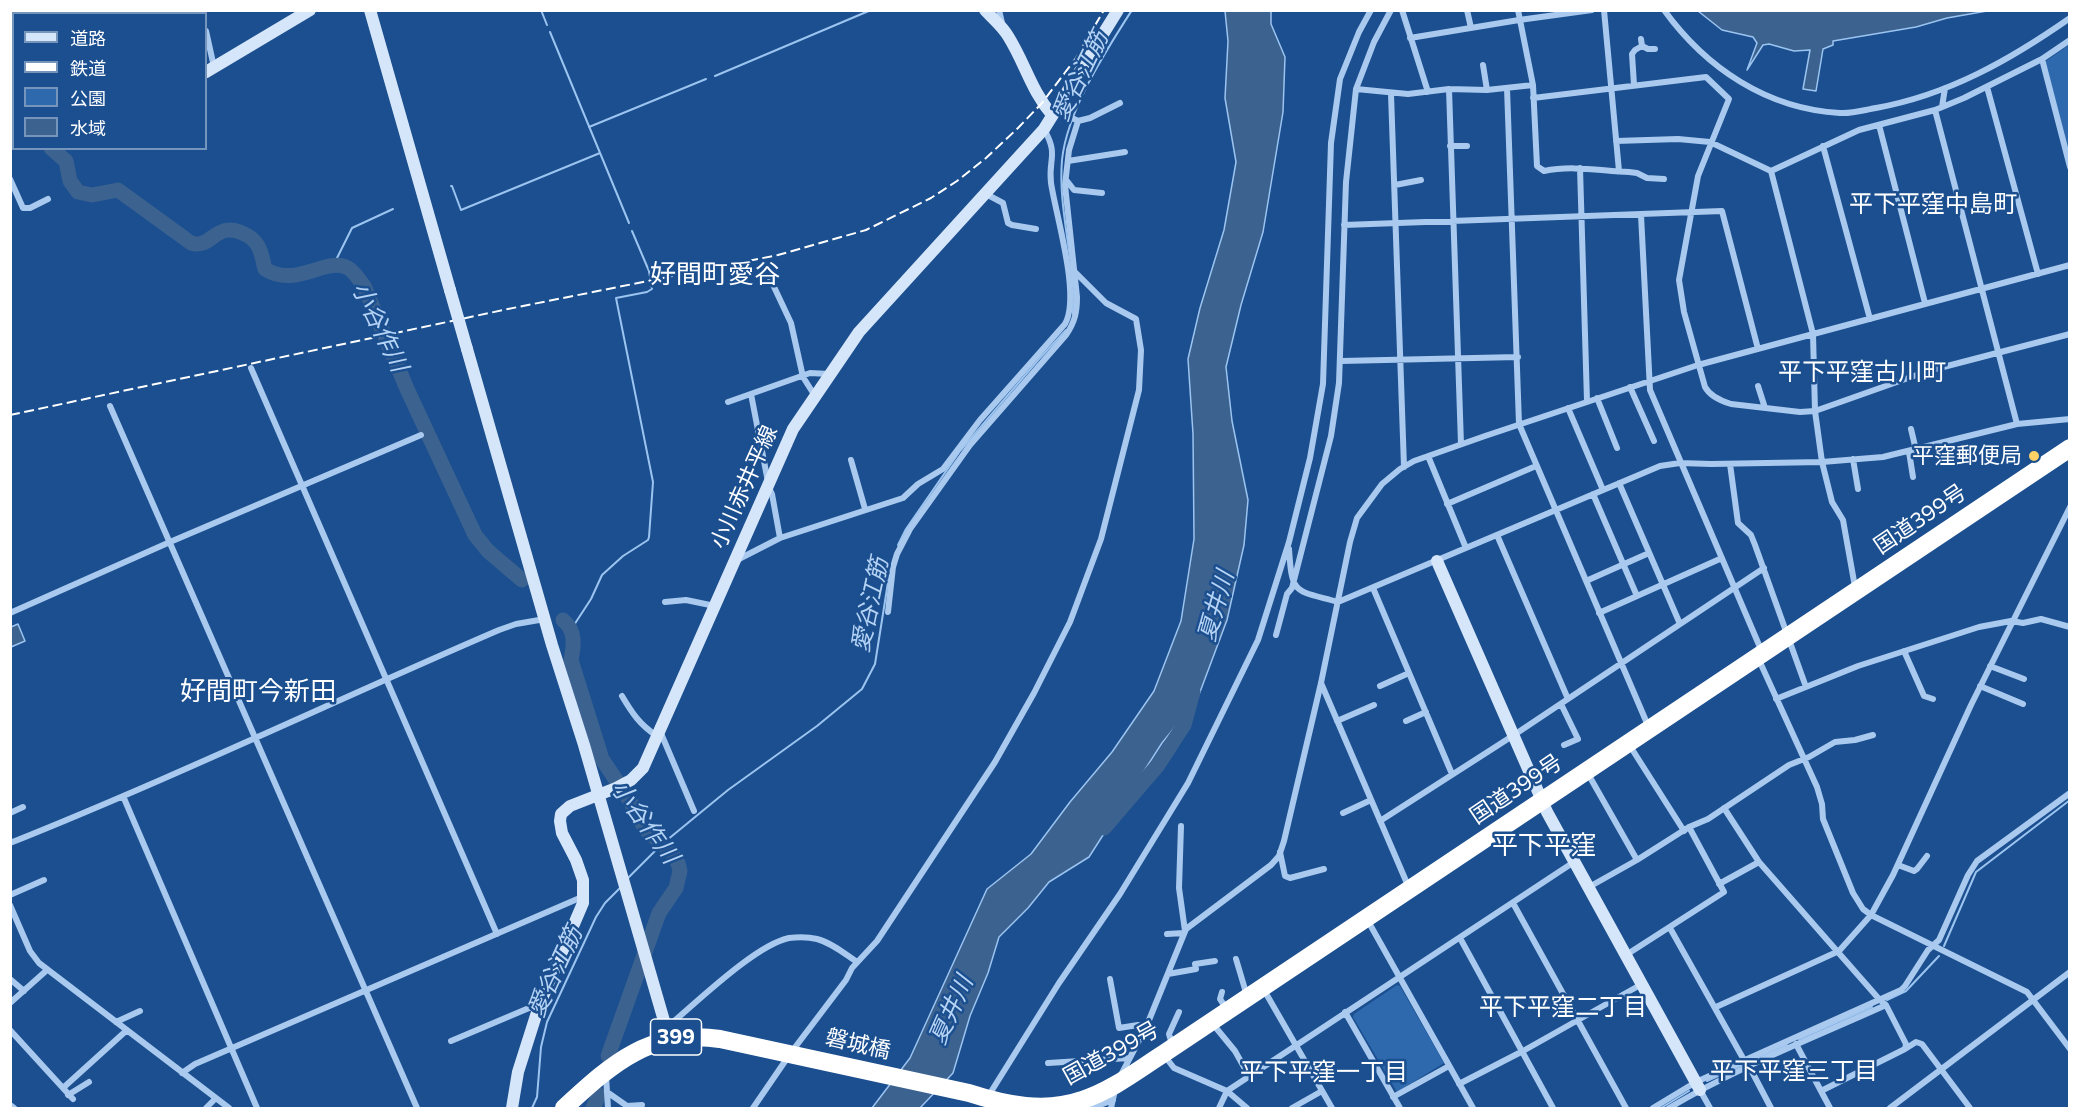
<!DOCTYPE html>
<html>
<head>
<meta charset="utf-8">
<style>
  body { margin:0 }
  #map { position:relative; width:2080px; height:1119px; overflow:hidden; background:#1b4f8f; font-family:Commissioner,"Noto Sans JP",sans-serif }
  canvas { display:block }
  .frame { position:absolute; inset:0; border:12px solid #fff; pointer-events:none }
  .legend { position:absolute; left:12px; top:12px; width:195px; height:138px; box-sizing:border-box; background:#1b4f8f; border:2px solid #7695bc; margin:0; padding:8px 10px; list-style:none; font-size:18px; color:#fff }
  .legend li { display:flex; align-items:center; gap:12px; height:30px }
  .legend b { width:30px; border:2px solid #7695bc }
</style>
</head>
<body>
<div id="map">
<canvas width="2080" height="1119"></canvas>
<div class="frame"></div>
<ul class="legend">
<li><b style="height:8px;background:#d6e6fa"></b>道路</li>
<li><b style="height:8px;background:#fff"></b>鉄道</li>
<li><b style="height:16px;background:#2e69ad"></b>公園</li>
<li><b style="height:16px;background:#3c6290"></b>水域</li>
</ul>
</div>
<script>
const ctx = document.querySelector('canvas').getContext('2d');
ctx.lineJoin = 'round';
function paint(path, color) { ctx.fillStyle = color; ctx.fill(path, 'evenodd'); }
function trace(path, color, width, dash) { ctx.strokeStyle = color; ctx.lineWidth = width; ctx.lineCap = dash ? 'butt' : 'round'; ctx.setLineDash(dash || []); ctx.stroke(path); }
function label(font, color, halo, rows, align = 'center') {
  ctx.font = font + ' Commissioner,"Noto Sans JP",sans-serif'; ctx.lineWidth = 5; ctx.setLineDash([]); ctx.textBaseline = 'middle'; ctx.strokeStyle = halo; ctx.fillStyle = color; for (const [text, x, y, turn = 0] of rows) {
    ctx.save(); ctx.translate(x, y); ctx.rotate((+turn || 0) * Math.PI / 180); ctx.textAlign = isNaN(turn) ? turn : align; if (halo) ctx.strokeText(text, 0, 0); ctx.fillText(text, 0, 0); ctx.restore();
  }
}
paint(new Path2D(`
  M 2069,45 L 2069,156 L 2045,65 L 2046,61 Z
  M 1397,985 L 1400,986 L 1444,1063 L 1397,1092 L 1353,1017 L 1354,1014 Z`), '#2e69ad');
const water = new Path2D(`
  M 1225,11 L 1271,11 L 1271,24 L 1285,57 L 1283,112 L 1263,232 L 1241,305 L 1226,367 L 1232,421 L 1248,500 L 1244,545 L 1227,620 L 1197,700 L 1162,743 L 1089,857 L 1049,882 L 1028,908 L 999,937 L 988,973 L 970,1016 L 953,1073 L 920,1108 L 872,1108 L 910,1058 L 987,889 L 1031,854 L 1070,802 L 1112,752 L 1154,691 L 1181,621 L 1194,539 L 1193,434 L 1188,359 L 1200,308 L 1224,230 L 1236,162 L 1225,98 L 1228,41 Z
  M 1698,11 L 1987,11 L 1947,18 L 1916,27 L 1833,41 L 1833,45 L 1823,49 L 1816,91 L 1803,89 L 1810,50 L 1794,51 L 1769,44 L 1763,45 L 1747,70 L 1757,43 L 1753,37 L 1722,30 Z
  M 18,624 L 25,641 L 11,647 L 11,627 Z`);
paint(water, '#3c6290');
trace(water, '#9cc4f0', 1.5);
trace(new Path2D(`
  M 541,10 L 547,25
  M 550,32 L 629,223
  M 715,76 L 871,10
  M 589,127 L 706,79
  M 451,186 L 452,186 L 461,210 L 600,153
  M 333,266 L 352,228 L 393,209
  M 1071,266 C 1067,232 1059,195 1062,160 C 1067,111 1105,52 1132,10
  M 1073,314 L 1073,290
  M 898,545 L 906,529 L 960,451 L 1039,359 L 1066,330
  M 569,626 L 574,625 L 591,599 L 602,575 L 623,556 L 648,540 L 649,537 L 653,482 L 616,298 L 647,292 L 652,289 L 649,271 L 632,231
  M 627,879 L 661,845 L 728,790 L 817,726 L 862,689 L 875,664 L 889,576
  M 1944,946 L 1976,872 L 2070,800
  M 1887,1000 L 1906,991 L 1939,956
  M 1799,1039 L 1872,1007
  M 1707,1081 L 1787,1045
  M 532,1108 L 537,1097 L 541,1047 L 547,1022 L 596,917 L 605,903 L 620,888
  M 1661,1108 L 1689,1091`), '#9cc4f0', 2);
trace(new Path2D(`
  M 51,148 L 66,161 L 70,181 L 78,192 L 92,195 L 118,190 L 191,243 C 205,247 210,237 221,232 C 232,226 252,235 258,246 C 262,253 263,262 265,269 C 296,289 326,256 348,268 C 355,272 359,280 364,286 L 407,389 L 475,535 L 488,551 L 522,580
  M 563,620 C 576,631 574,645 571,660 L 602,759 L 630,801 L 645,829 L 672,853 L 678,863 L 680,871 L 676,888 L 659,913 L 608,1056
  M 1104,828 L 1158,765 L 1184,725 L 1193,692
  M 593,1108 L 599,1095`), '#3c6290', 15);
trace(new Path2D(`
  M 999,10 L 1002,23
  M 1402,10 L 1428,92
  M 1467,10 L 1471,28
  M 1518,10 L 1533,85 L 1537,166 L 1544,171 C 1573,165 1601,171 1629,172 L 1637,173 L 1647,178 L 1664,179
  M 1604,10 L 1619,171
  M 1664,10 C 1706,68 1767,109 1840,113 C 1852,114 1864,110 1876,108 C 1948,95 2010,60 2070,18
  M 206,31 L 214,67
  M 1410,38 L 1519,20 L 1592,10
  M 1641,39 L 1642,46 L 1648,49 L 1655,49
  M 2042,59 L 2070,167
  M 10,62 L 14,63
  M 1483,65 L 1487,90
  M 1634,85 L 1632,54 L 1635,50 L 1642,46
  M 1987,87 L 2038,274
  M 1507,88 L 1519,424 L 1649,728
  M 1356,89 L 1408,94 L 1449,89 L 1487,90 L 1533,85
  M 1449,89 L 1461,444
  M 1391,94 L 1404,467
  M 1533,98 L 1706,77 L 1729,99 L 1698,176 L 1679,280 L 1684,312 L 1705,387 C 1710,396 1721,401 1731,404 L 1800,412 L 1815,411 L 1928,371 L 2070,334
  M 1942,107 L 1945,88
  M 1056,110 L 1078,121 L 1090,118 L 1120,103
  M 1935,110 L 2017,424
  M 1879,125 L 1925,303
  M 1616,141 L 1678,139 L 1710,142 L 1771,171
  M 1450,146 L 1467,146
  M 1823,146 L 1870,319
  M 1068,161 L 1125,152
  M 1580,168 L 1587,401
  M 1771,171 L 1813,334 L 1815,411 L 1822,462 L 1832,502 L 1843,520 L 1855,587
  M 1771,171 L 1859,130 L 1935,110 L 1964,98 L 2042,59 L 2070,40
  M 10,179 L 23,208 L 30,208 L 48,199
  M 1067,181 L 1074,190 L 1102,193
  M 1395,185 L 1421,180
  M 986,194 L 1003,203 L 1008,223 L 1012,225 L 1036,229
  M 1641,215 L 1650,390 L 1762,652
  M 1344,225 L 1722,211 L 1758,349
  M 767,272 L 791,323 L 803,377 L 815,396
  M 1341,361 L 1518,357
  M 251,368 L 497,934
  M 1758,386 L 1765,408
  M 1630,387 L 1654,441
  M 751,394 L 768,482
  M 1597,398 L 1617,448
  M 728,402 L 810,373 L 829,374
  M 110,406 L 417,1108
  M 1568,408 L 1603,490
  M 1911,429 L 1916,450
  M 1909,452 L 1913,477
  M 1428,456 L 1466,548
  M 1853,459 L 1858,489
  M 851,460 L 865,509
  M 1730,464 L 1738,523 L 1751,535 L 1755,545 L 1806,687
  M 1619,483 L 1680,624
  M 768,486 L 772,494 L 780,538
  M 1593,494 L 1637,596
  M 1447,504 L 1536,466
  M 1497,535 L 1568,699
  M 1289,549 C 1292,596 1295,590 1338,602 L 1660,466 L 1680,463 L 1711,464 L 1822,462 L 1883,457 L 2017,424 L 2070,419
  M 737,560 L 780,538 L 903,498 L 918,484 L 943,469 L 980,420 L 1065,324 C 1081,296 1056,216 1051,183 C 1048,158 1059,156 1044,129
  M 1586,581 L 1649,553
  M 1373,588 L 1452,774
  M 665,602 L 686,600 L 715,606
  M 888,612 L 893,567 L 897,554 L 910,529 L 970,445 L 1066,335 C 1075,322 1077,312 1077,297 L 1065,185 L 1069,150 L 1078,121
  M 10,613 L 170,542 L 421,435
  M 1599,613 L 1722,558
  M 1276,635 L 1287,594 L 1292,588 L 1331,436 L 1339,383 L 1346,182 L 1356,89 L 1374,42 L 1391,10
  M 1904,651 L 1924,696 L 1933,699
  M 1759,660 L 1817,787 L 1822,804 L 1823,819 L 1853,893 L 1863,909 L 1871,915 L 2027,992 L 2070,1049
  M 1990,666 L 2024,679
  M 1321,683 L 1409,888
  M 1380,686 L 1409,673
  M 1980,686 L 2023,704
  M 622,696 C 632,713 640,725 657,736
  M 1776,699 L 1858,666 L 1979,627 L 2011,621 L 2023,623 L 2041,619 L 2070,627
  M 1561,704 L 1578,739 L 1564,745
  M 1337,721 L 1374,705
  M 1406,721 L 1426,712
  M 660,731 L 694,811
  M 1630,746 L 1684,831
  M 1587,772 L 1637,860
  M 123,796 L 257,1108
  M 1724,808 L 1759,862 L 1879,999 L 1886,1005 L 1906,1044 L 1905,1049 L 1821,1091
  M 10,813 L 23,807
  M 1343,813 L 1371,800
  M 1380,821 L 1514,735 L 1764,568
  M 1181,826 L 1179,888 L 1185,931
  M 10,843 C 175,777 336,700 499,630 L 516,624 L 545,619
  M 1280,852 L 1285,876 L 1290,878 L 1324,869
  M 1898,865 L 1914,871 L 1917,869 L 1927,856
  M 1719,884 L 1759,862
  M 1589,887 L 1637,860 L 1689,827 L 1708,819 L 1789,765 L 1809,757 L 1835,742 L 1855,740 L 1873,735
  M 10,895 L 44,880
  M 1513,903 L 1626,1108
  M 10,905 L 30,951 L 39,963 L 229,1108
  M 1368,921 L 1473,1108
  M 1670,928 L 1744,1060
  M 1167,934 L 1184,933
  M 1460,938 L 1553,1108
  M 1626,955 L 1724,892 L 1689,827
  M 1236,959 L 1247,996
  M 1168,974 L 1196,969 L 1195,964 L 1215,961
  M 10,979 L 24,991
  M 1110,979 L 1119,1028 L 1138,1025 L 1146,1026
  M 1264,990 L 1332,1108
  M 1222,992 L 1220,999 L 1226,1008
  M 10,1003 L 47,970
  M 1716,1007 L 1839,951 L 1871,915 L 1893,875 L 1971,705 L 2070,507
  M 1345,1012 L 1400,1108
  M 116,1022 L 140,1011
  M 1212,1023 L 1235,1051 L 1249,1076
  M 666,1028 C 695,1004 755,945 789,938 C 797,937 809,937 817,939 C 832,943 845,954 857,962
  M 10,1030 L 73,1099
  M 451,1041 L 529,1008 L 538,1007
  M 1796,1044 L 1830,1108
  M 1173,1047 L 1169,1034 L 1179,1012
  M 1905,1049 L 1916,1042 L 1922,1044 L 1970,1108
  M 1163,1054 L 1174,1068 L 1227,1091 L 1247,1108
  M 1048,1063 L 1129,1058
  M 1749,1066 L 1771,1108
  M 182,1073 L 195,1064 L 582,897
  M 1121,1075 L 1147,1025 L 1186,929 L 1271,865 L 1279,856 L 1284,841 L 1321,683 L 1350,542 L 1357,518 L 1382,484 L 1400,469 L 1414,461 L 1485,436 L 1698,365 L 2070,265
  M 606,1076 L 608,1108
  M 1459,1084 L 1523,1051 L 1642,984
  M 63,1088 L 127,1030
  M 1700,1090 L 1710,1108
  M 607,1092 L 627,1106 L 642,1105
  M 68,1095 L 89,1082
  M 989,1095 L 1059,983 L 1120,894 L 1188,783 L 1258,640 L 1289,542 L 1310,458 L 1323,384 L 1331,143 L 1340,79 L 1359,32 L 1371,10
  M 1393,1097 L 1449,1066
  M 10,1105 L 14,1108
  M 206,1108 L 216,1098
  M 753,1108 L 790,1054 L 846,980 L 852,968 L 877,941 L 995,762 L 1034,693 L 1070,622 L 1101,539 L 1139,390 L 1141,350 L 1136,319 L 1106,303 L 1074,271
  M 1092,1108 L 1113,1100
  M 1111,1108 L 1115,1090
  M 1219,1108 L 1227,1091 L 1574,862
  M 1292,1108 L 1322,1091
  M 1653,1108 L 1696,1082 L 1901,990 L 1905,986 L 1928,950 L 1939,940 L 1968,875 L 1977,861 L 2070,793
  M 1669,1108 C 1738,1067 1813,1038 1886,1005
  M 1890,1108 L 2070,972`), '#a9c9ee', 6);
trace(new Path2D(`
  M 370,10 L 450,290
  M 985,10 C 993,19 1002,26 1008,36 C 1025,63 1031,90 1052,115
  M 206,72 L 310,10
  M 10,104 L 14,104
  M 467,349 L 552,645 L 584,745 L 669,1038
  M 1437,561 L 1547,812 L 1700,1090
  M 512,1108 L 518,1072 L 539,1006 L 583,903 L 583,880 L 576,860 L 562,833 L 560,821 L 561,814 L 570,806 L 616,788 L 631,780 L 643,768 L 793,429 L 859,332 L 1044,129 L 1118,10`), '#d6e6fa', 12);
trace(new Path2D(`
  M 564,1108 C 612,1064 649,1029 720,1039 L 969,1093 C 1006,1105 1045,1113 1082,1100 C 1111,1091 1138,1070 1163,1054 L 2070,448`), '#fff', 18);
trace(new Path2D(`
  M 10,415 L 508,309 L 778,255 L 866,230 L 931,198 L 957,181 L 986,158 L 1018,128 L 1042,103 L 1076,58 L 1104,10`), '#fff', 2, [10, 4.5]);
trace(new Path2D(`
  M 450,290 L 467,349`), '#d6e6fa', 12);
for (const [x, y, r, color] of [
  [2034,456,6,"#ffd166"]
]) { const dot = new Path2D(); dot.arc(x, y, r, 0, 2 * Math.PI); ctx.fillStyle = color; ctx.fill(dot); trace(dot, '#1b4f8f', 2); }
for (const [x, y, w] of [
  [676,1037,51]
]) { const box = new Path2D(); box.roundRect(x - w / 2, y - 18, w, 36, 4.5); ctx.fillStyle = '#1b4f8f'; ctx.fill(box); trace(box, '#fff', 1.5); }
label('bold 21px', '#fff', null, [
  ["399",676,1037]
]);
label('22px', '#fff', '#1b4f8f', [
  ["平窪郵便局",2022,456]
], 'right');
label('22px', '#fff', '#1b4f8f', [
  ["小川赤井平線",744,487,-66],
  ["国道399号",1920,519,-34],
  ["国道399号",1516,789,-34],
  ["磐城橋",858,1044,13],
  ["国道399号",1111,1053,-29]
]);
label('italic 24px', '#b5d3f5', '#1b4f8f', [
  ["愛谷江筋",1080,76,-64],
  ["小谷作川",380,327,64],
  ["愛谷江筋",870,605,-78],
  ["夏井川",1216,606,-74],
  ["小谷作川",645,822,54],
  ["愛谷江筋",555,972,-65],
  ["夏井川",951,1010,-66]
]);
label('24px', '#fff', '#1b4f8f', [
  ["平下平窪中島町",1933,204],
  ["平下平窪古川町",1862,372],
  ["平下平窪二丁目",1563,1007],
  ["平下平窪三丁目",1794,1071],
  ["平下平窪一丁目",1324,1072]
]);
label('26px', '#fff', '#1b4f8f', [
  ["好間町愛谷",715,274],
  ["好間町今新田",258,691],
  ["平下平窪",1544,845]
]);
</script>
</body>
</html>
